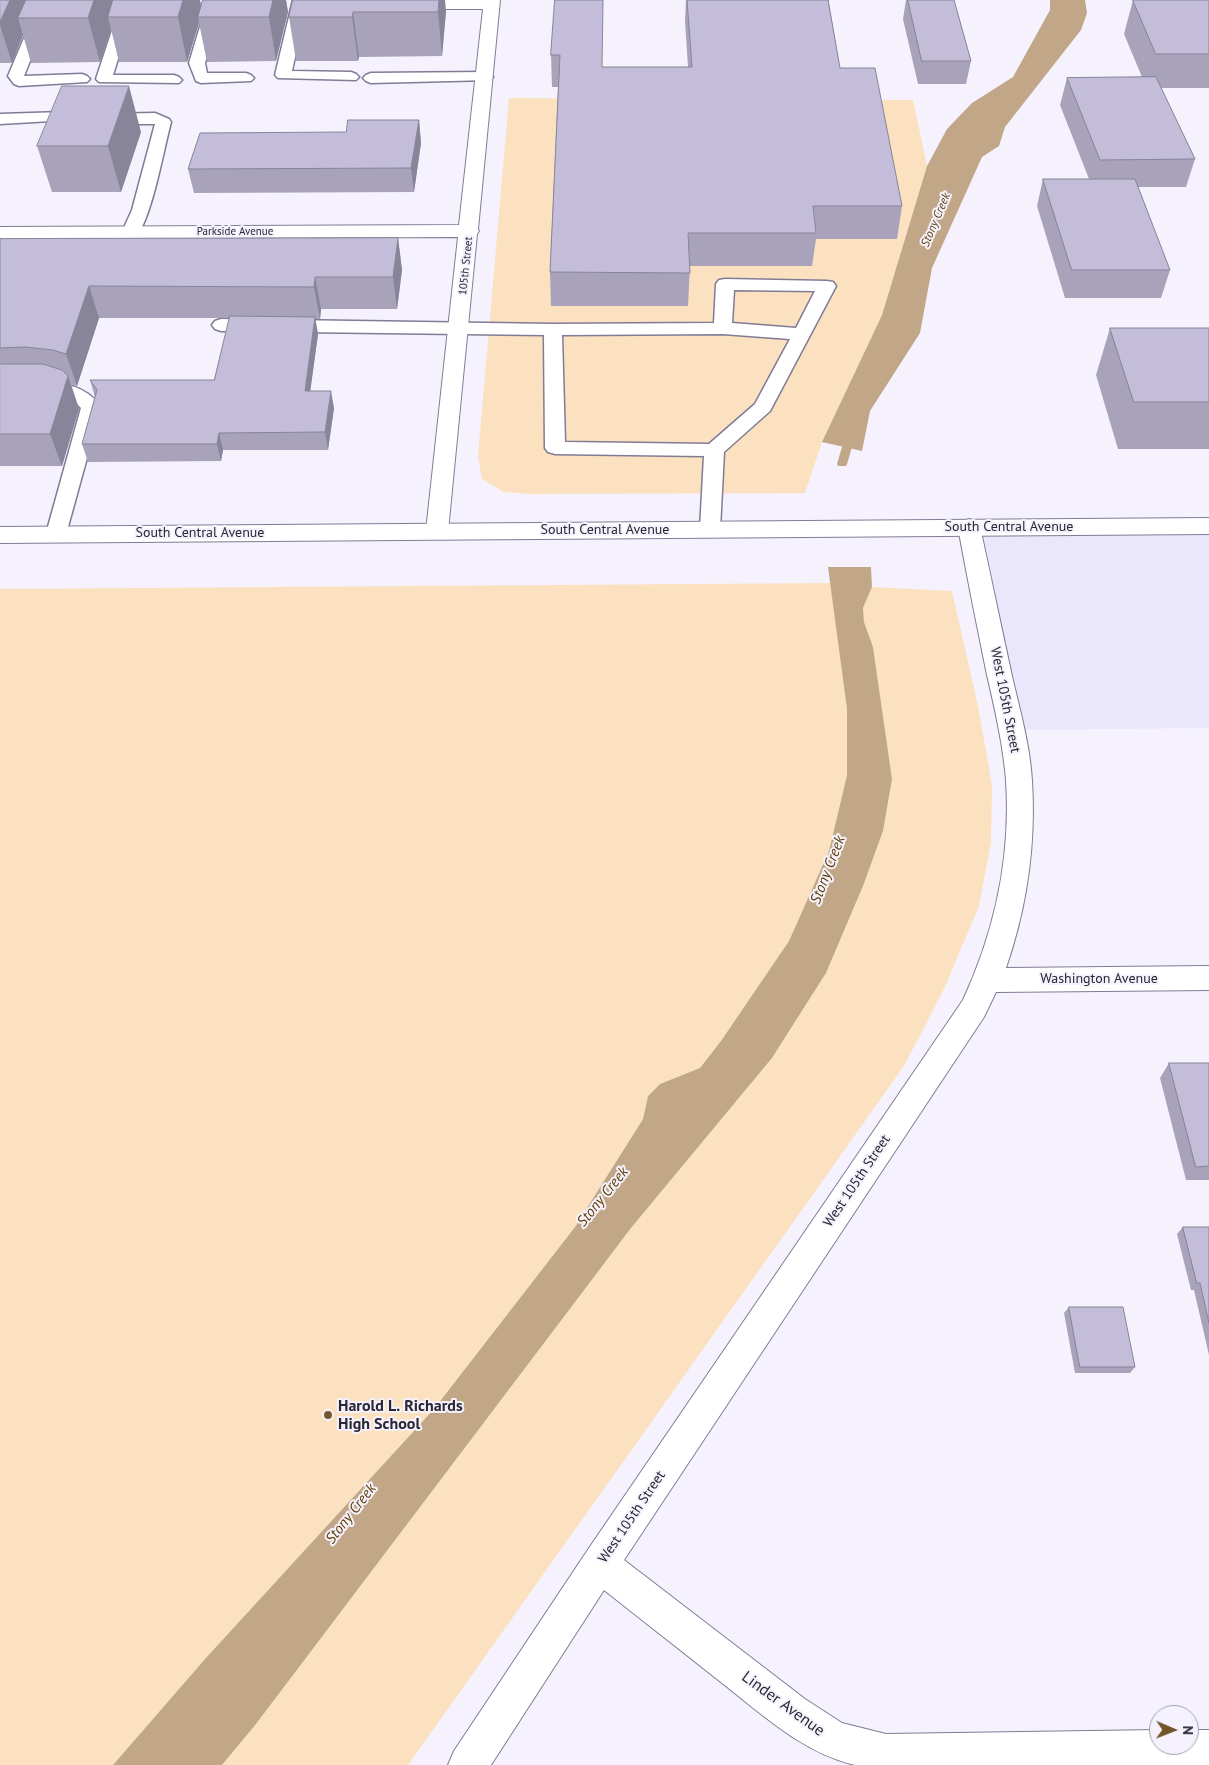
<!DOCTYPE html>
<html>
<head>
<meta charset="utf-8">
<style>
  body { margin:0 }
  #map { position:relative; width:1209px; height:1765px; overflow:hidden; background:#f5f2fe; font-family:"PT Sans",sans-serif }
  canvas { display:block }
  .north { position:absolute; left:1149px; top:1705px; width:50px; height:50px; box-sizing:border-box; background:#f5f2fe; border:1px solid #a3a1ac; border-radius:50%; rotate:91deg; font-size:14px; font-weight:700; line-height:20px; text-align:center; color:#292732 }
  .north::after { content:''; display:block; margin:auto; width:18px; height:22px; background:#74552a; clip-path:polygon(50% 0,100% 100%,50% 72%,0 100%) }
</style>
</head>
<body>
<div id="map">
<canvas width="1209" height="1765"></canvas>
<div class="north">N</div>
</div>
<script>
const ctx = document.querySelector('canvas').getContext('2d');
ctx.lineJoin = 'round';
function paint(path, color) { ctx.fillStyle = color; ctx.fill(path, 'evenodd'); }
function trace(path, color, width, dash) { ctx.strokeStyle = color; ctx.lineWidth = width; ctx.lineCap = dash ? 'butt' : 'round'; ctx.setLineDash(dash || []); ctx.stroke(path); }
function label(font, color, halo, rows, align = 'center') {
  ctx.font = font + ' "PT Sans",sans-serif'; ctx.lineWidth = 4; ctx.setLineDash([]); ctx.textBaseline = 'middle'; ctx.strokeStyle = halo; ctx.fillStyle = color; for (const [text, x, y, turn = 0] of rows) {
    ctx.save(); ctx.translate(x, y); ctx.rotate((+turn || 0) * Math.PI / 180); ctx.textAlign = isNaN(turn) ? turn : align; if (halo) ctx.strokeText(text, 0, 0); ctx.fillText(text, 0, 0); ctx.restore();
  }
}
paint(new Path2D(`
  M 1209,526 L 1209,728 L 1012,730 L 969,527 Z`), '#eae6fc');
paint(new Path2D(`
  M 509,98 L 913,100 L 927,166 L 882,315 L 822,442 L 805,493 L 530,494 L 504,492 L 482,479 L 478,456 Z
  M 831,583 L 847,709 L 847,775 L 829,851 L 789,941 L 721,1041 L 700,1068 L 660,1084 L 648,1096 L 643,1119 L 575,1227 L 434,1409 L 205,1659 L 113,1765 L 0,1765 L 0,589 Z
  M 872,587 L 952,591 L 978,706 L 992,785 L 991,843 L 979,906 L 944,989 L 904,1066 L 408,1765 L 222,1765 L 256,1724 L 631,1228 L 772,1058 L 826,973 L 863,886 L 883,831 L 892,779 L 873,647 L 864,622 L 863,608 Z`), '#fbe1c0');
paint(new Path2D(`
  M 1050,0 L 1085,0 L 1087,13 L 1081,30 L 1005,127 L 999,146 L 982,157 L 932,268 L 920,333 L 870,411 L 862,451 L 822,442 L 882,315 L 927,166 L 947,129 L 972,103 L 1013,77 L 1050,10 Z
  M 828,567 L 871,567 L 872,587 L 863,608 L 864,622 L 873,647 L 892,779 L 883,831 L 863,886 L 826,973 L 772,1058 L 631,1228 L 256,1724 L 222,1765 L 113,1765 L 205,1659 L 434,1409 L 575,1227 L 643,1119 L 648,1096 L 660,1084 L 700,1068 L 721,1041 L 789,941 L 829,851 L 847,775 L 847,709 Z`), '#c1a787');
paint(new Path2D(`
  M 851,430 L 856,433 L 847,464 L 846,466 L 838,466 L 837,464 L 846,433 Z`), '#c1a787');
const lane = new Path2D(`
  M 40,0 L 54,0 L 24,76 L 82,74 L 87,76 L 90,79 L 87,82 L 19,86 L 14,84 L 8,76 Z
  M 122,0 L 136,0 L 113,75 L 174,75 L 179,77 L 182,80 L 179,83 L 99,82 L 96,79 Z
  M 208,0 L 222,0 L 205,63 L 207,73 L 246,73 L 251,75 L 254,78 L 251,81 L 201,83 L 196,81 L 189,63 Z
  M 293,0 L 307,0 L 292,71 L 351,72 L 356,74 L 359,77 L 356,80 L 278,78 L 275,75 Z
  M 485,72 L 490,74 L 493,77 L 490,80 L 371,83 L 366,81 L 363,78 L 366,75 L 371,73 Z
  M 63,112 L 69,114 L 71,117 L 69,120 L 0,124 L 0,114 Z
  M 155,113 L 169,119 L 171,122 C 163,152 153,212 137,236 L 131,237 L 125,236 L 122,232 L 132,210 L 155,124 L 103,124 L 97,122 L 95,119 L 97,116 L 103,114 Z
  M 725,279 L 827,281 L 833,282 L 836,286 L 770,411 L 724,452 L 720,529 L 717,534 L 710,536 L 703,534 L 700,529 L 704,456 L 555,454 L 548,452 L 545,448 L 544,335 L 221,331 L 215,329 L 212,325 L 215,321 L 221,319 L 553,324 L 714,323 L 716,284 L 719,280 ZM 734,290 L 815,291 L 796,328 L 732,323 ZM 723,334 L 790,339 L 755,404 L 709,444 L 565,442 L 562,335 Z
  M 36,381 C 61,382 86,385 101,407 L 66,534 L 63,539 L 56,541 L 49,539 L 46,534 L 81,408 C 63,386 25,394 0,395 L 0,383 Z`);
const street = new Path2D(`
  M 406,0 L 500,0 L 478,229 L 479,231 L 477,234 L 448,531 L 445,536 L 437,539 L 429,536 L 426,531 L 458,237 L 0,239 L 0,227 L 459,225 L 483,9 L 409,9 L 403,7 L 401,4 Z
  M 969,519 L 977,522 L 980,527 C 991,577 1001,626 1012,676 C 1020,711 1030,745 1032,781 C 1036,845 1027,907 1006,968 L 1209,966 L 1209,990 L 996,992 L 984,1017 L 624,1560 L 805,1699 L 842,1723 L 886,1734 L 1159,1730 L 1159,1745 L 1189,1745 L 1189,1730 L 1209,1730 L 1209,1765 L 855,1765 C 803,1753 763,1715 722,1683 C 683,1652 643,1621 604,1590 L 491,1765 L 448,1765 L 454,1751 L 587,1551 L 963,1000 C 995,931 1011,856 1006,780 C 1003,744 995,710 987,675 C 977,626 967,577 958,527 L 961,522 Z`);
const secondary = new Path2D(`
  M 1209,518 L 1209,534 L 0,543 L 0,527 Z`);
trace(lane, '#817b96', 3);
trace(street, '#817b96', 2);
trace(secondary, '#817b96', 2);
paint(lane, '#fff');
paint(street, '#fff');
paint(secondary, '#fff');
paint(new Path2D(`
  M 0,0 L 113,0 L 113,1 L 200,0 L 201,6 L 203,0 L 286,0 L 288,12 L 276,61 L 207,62 L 199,23 L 187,62 L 119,62 L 111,29 L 100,62 L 31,63 L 23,35 L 12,63 L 0,63 Z
  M 293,0 L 446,11 L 442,56 L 359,57 L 358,61 L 296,61 L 289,17 Z
  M 555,0 L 603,67 L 688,67 L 685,21 L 686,0 L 829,0 L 829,3 L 840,68 L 902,206 L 897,239 L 816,239 L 812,266 L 690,266 L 688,306 L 551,306 L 550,272 L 558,87 L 552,87 L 551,55 Z
  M 906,0 L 954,0 L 971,61 L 966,84 L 918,84 L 903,19 Z
  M 1133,0 L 1209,0 L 1209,88 L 1161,88 L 1195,159 L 1186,187 L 1138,187 L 1170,270 L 1161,298 L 1065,298 L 1037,206 L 1043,179 L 1089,179 L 1060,105 L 1067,78 L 1142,77 L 1124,34 Z
  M 419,120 L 421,143 L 414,192 L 194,193 L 188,169 L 346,132 Z
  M 141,132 L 121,192 L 52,192 L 37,146 Z
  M 398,238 L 402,270 L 397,309 L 321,309 L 320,319 L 315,319 L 318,334 L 310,391 L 334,408 L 328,450 L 223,450 L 221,461 L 88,462 L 82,444 L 95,397 L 90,380 L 214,380 L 230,318 L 99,318 L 77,386 L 71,384 L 79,409 L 62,466 L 0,466 L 0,239 Z
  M 1110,328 L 1209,328 L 1209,449 L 1118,449 L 1096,375 Z
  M 1169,1063 L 1209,1063 L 1209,1180 L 1186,1180 L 1160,1078 Z
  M 1183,1227 L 1209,1227 L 1209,1355 L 1194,1290 L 1191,1290 L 1177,1234 Z
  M 1069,1307 L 1135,1367 L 1130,1373 L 1075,1373 L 1064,1313 Z`), '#a8a3bb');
paint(new Path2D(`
  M 10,0 L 29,0 L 18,18 L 23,35 L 12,63 L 0,25 L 0,22 Z
  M 94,0 L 113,0 L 116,12 L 108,17 L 111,29 L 100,62 L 88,18 Z
  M 183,0 L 200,0 L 202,12 L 198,17 L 199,23 L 187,62 L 178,17 Z
  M 273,0 L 286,0 L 288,12 L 276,61 L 269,17 Z
  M 439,0 L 445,0 L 446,11 L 442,56 L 438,12 Z
  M 353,12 L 359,57 L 358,61 L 352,17 Z
  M 129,86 L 141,132 L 121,192 L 108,146 Z
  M 419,120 L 421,143 L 414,192 L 411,168 Z
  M 398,238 L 402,270 L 397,309 L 393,277 Z
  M 315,277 L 321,309 L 320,319 L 314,287 Z
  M 89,286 L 99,318 L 77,386 L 66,354 Z
  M 315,317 L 318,334 L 308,408 L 305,391 Z
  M 68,376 L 79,409 L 62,466 L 50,434 Z
  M 331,391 L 334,408 L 328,450 L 325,432 Z
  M 219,433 L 223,450 L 221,461 L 217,444 Z`), '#888499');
const building = new Path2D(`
  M 0,0 L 10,0 L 0,22 Z
  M 26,0 L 94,0 L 88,18 L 18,18 Z
  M 113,0 L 183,0 L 178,17 L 108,17 Z
  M 203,0 L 273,0 L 269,17 L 198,17 Z
  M 293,0 L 439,0 L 438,12 L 353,12 L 352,17 L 289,17 Z
  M 555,0 L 603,0 L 602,67 L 692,67 L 687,0 L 828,0 L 840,68 L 875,68 L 902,206 L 813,206 L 816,233 L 688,233 L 690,273 L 550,272 L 560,55 L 551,55 Z
  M 908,0 L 954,0 L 971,61 L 922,61 Z
  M 1133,0 L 1209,0 L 1209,54 L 1156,54 Z
  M 1156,77 L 1195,159 L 1100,160 L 1067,78 Z
  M 62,86 L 129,86 L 108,146 L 37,146 Z
  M 348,120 L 419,120 L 411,168 L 188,169 L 200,133 L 346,132 Z
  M 1043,179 L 1135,179 L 1170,270 L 1072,270 Z
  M 398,238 L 393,277 L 315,277 L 314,287 L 89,286 L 66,354 L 53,350 L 25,347 L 0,348 L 0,239 Z
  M 230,316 L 315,317 L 305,391 L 331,391 L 325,432 L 219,433 L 217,444 L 82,444 L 97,390 L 90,380 L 214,380 Z
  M 1110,328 L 1209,328 L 1209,402 L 1134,402 Z
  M 0,364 L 43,364 L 62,370 L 68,376 L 50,434 L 0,434 Z
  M 1169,1063 L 1209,1063 L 1209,1166 L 1196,1167 Z
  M 1183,1227 L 1209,1227 L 1209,1323 L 1200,1283 L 1197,1283 Z
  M 1069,1307 L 1123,1307 L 1135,1367 L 1080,1367 Z`);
paint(building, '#c3bdda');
trace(building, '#888499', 1);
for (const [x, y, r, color] of [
  [328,1415,5,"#74552a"]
]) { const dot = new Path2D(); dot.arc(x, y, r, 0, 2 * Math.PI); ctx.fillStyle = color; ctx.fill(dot); trace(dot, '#f5f2fe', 2); }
label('11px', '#292732', '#f5f2fe', [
  ["Parkside Avenue",235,232],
  ["105th Street",466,266,-84]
]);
label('italic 12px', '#603e00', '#f5f2fe', [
  ["Stony Creek",936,220,-67]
]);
label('14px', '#292732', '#f5f2fe', [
  ["South Central Avenue",1009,527],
  ["South Central Avenue",605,530],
  ["South Central Avenue",200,533],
  ["West 105th Street",1005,700,79],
  ["Washington Avenue",1099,979],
  ["West 105th Street",857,1181,-56],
  ["West 105th Street",632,1517,-56]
]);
label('italic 15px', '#603e00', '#f5f2fe', [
  ["Stony Creek",828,870,-69],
  ["Stony Creek",603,1197,-51],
  ["Stony Creek",351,1514,-52]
]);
label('bold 16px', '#292732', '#f5f2fe', [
  ["Harold L. Richards",338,1406],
  ["High School",338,1424]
], 'left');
label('16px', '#292732', '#f5f2fe', [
  ["Linder Avenue",783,1704,36]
]);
</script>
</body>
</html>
